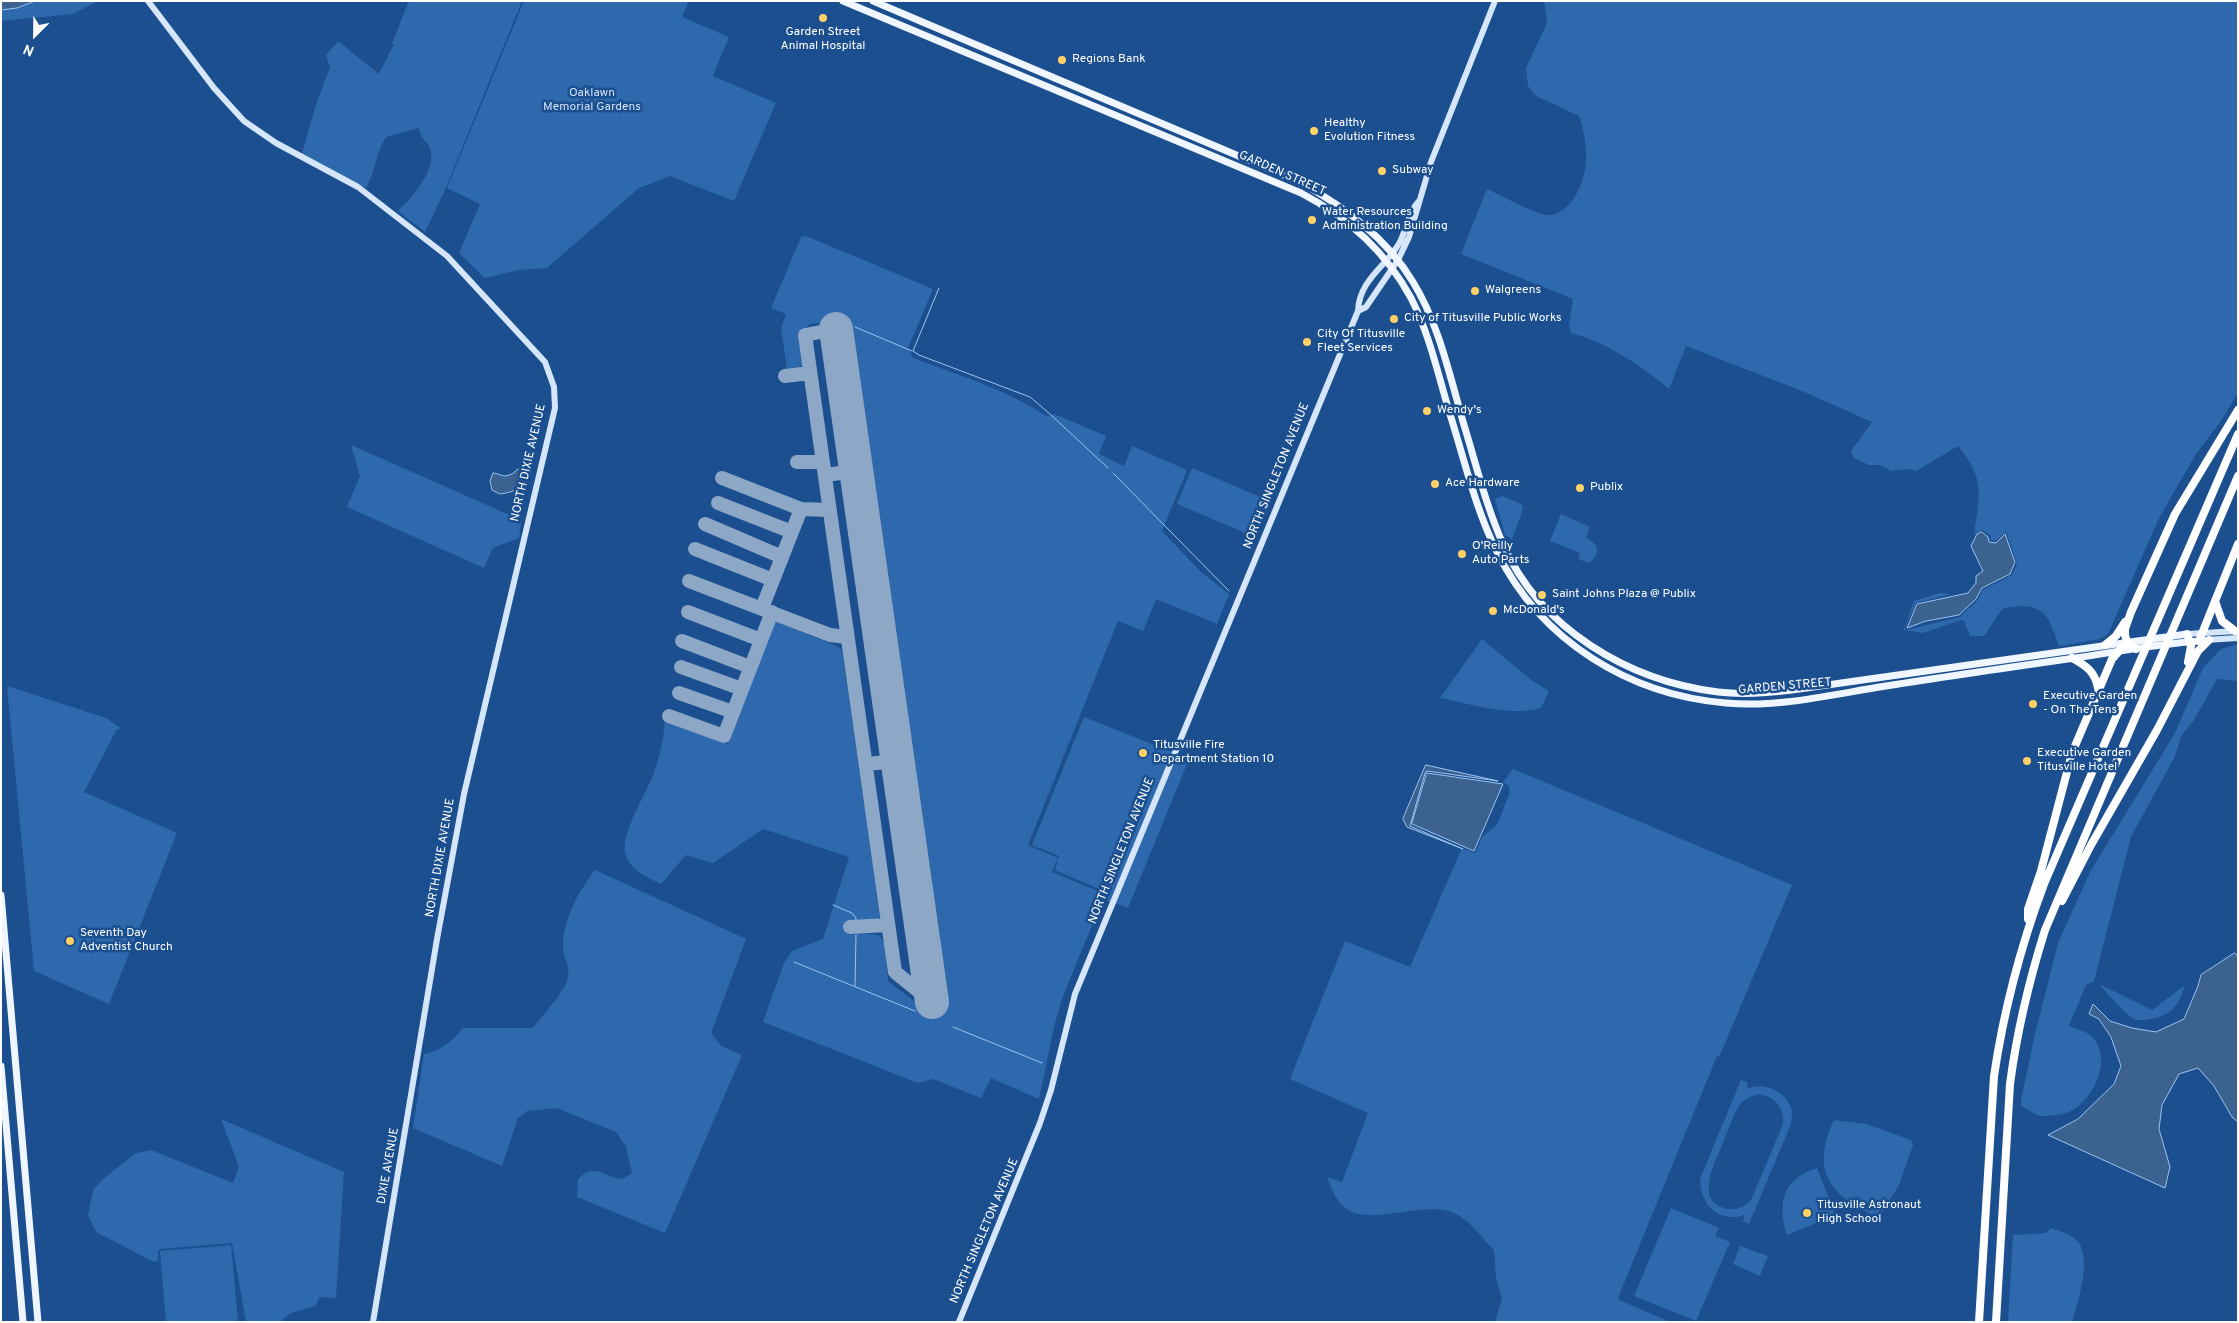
<!DOCTYPE html>
<html>
<head>
<meta charset="utf-8">
<style>
  body { margin:0 }
  #map { position:relative; width:2239px; height:1323px; overflow:hidden; background:#1b4f8f; font-family:Overpass,sans-serif }
  canvas { display:block }
  .frame { position:absolute; inset:0; border:2px solid #fff; pointer-events:none }
  .north { position:absolute; left:10px; top:10px; width:50px; height:50px; -webkit-text-stroke:4px #1b4f8f; paint-order:stroke; rotate:203deg; font-size:14px; font-weight:700; line-height:20px; text-align:center; color:#fff }
  .north::after { content:''; display:block; margin:auto; width:18px; height:22px; background:#fff; clip-path:polygon(50% 0,100% 100%,50% 72%,0 100%) }
</style>
</head>
<body>
<div id="map">
<canvas width="2239" height="1323"></canvas>
<div class="frame"></div>
<div class="north">N</div>
</div>
<script>
const ctx = document.querySelector('canvas').getContext('2d');
ctx.lineJoin = 'round';
function paint(path, color) { ctx.fillStyle = color; ctx.fill(path, 'evenodd'); }
function trace(path, color, width, dash) { ctx.strokeStyle = color; ctx.lineWidth = width; ctx.lineCap = dash ? 'butt' : 'round'; ctx.setLineDash(dash || []); ctx.stroke(path); }
function label(font, color, halo, rows, align = 'center') {
  ctx.font = font + ' Overpass,sans-serif'; ctx.lineWidth = 5; ctx.setLineDash([]); ctx.textBaseline = 'middle'; ctx.strokeStyle = halo; ctx.fillStyle = color; for (const [text, x, y, turn = 0] of rows) {
    ctx.save(); ctx.translate(x, y); ctx.rotate((+turn || 0) * Math.PI / 180); ctx.textAlign = isNaN(turn) ? turn : align; if (halo) ctx.strokeText(text, 0, 0); ctx.fillText(text, 0, 0); ctx.restore();
  }
}
paint(new Path2D(`
  M 1,1 L 98,1 L 73,14 L 1,21 Z
  M 409,1 L 522,1 L 445,190 L 425,232 L 398,211 C 411,198 435,172 431,152 C 430,142 420,140 419,128 L 386,137 C 375,154 376,171 366,188 L 302,154 L 316,104 L 330,67 L 326,55 L 338,41 L 379,74 L 394,44 L 392,43 Z
  M 524,1 L 689,1 L 682,17 L 729,37 L 713,76 L 776,103 L 734,201 L 670,176 L 639,188 L 547,268 L 519,270 L 485,278 L 459,253 L 480,204 L 447,188 Z
  M 1544,1 L 2238,1 L 2238,393 L 2221,421 L 2196,454 L 2159,518 L 2108,634 L 2100,639 L 2059,646 C 2047,611 2043,602 2003,608 L 1984,636 L 1970,636 L 1964,621 L 1961,620 L 1923,633 L 1904,630 L 1904,629 L 1914,601 L 1940,593 L 1951,594 L 1916,603 L 1905,627 L 1906,630 L 1960,617 L 1977,601 L 1983,590 L 2012,575 L 2017,563 L 2006,532 L 1995,541 L 1991,540 L 1990,535 L 1982,530 L 1974,534 C 1980,494 1985,479 1958,446 L 1916,471 L 1909,469 L 1891,471 L 1880,465 L 1869,465 L 1854,458 L 1851,451 L 1872,422 L 1802,391 L 1686,346 L 1669,389 C 1640,365 1608,343 1571,333 L 1569,324 L 1573,299 L 1461,254 L 1487,189 C 1498,194 1538,215 1547,215 C 1571,216 1585,182 1586,161 C 1587,146 1584,131 1579,116 L 1536,96 L 1528,86 L 1526,68 L 1547,23 Z
  M 806,236 L 933,289 L 908,348 L 913,358 C 958,375 1006,389 1046,416 L 1054,414 L 1106,436 L 1099,454 L 1124,466 L 1132,446 L 1187,470 L 1162,531 L 1201,572 L 1229,594 L 1217,624 L 1156,599 L 1143,631 L 1118,621 L 1028,845 L 1058,858 L 1052,872 L 1105,894 L 1063,996 L 1055,1023 L 1039,1099 L 991,1078 L 981,1098 L 933,1079 L 918,1083 L 763,1022 L 784,963 L 792,951 L 823,939 L 849,857 L 763,829 L 713,863 L 686,855 L 661,884 C 646,877 629,870 625,852 C 622,832 643,799 651,780 C 659,761 663,742 665,721 L 727,744 L 772,625 L 777,622 L 839,647 L 842,651 L 881,916 L 872,924 L 849,923 L 849,932 L 879,935 L 885,943 L 888,981 L 923,1008 L 948,1006 L 846,319 L 810,324 L 800,333 L 803,366 L 787,369 L 781,328 L 786,314 L 771,308 L 801,237 Z
  M 351,445 L 521,520 L 519,538 L 493,548 L 484,568 L 347,507 L 360,476 Z
  M 1192,468 L 1270,501 L 1255,537 L 1177,504 Z
  M 1502,496 L 1521,504 L 1523,509 L 1512,539 L 1505,535 L 1495,499 Z
  M 1561,514 L 1590,527 L 1586,538 C 1600,545 1601,554 1589,563 L 1578,559 L 1580,553 L 1550,541 Z
  M 1482,639 L 1530,679 L 1549,691 L 1541,708 C 1508,717 1473,704 1440,698 Z
  M 2238,644 L 2237,681 L 2217,679 L 2194,720 L 2182,735 L 2174,758 L 2131,837 L 2094,981 L 2086,985 L 2069,1026 C 2075,1029 2084,1030 2090,1035 C 2115,1056 2094,1101 2069,1112 C 2061,1115 2050,1116 2042,1116 C 2035,1115 2027,1109 2021,1106 L 2021,1100 L 2035,1034 L 2058,943 L 2090,872 L 2175,733 L 2203,668 L 2221,649 Z
  M 7,686 L 106,718 L 122,729 L 117,729 L 84,792 L 177,833 L 109,1004 L 34,971 Z
  M 1084,717 L 1172,752 L 1110,902 L 1105,900 L 1106,892 L 1055,870 L 1059,856 L 1032,845 Z
  M 1177,754 L 1189,759 L 1128,908 L 1115,903 Z
  M 1513,769 L 1792,885 L 1720,1055 L 1717,1056 L 1618,1298 L 1619,1300 L 1666,1320 L 1665,1322 L 1495,1322 L 1502,1298 L 1496,1278 L 1494,1250 C 1484,1240 1470,1221 1458,1215 C 1425,1196 1364,1232 1341,1204 C 1334,1196 1331,1187 1327,1177 L 1342,1182 L 1368,1113 L 1290,1079 L 1345,941 L 1410,967 L 1462,848 L 1475,853 L 1483,836 L 1497,825 L 1510,792 L 1509,786 L 1503,782 Z
  M 595,870 L 746,939 L 711,1033 L 721,1046 L 742,1055 L 665,1233 L 577,1197 L 578,1179 C 595,1162 604,1177 622,1179 L 632,1173 L 626,1147 L 616,1132 L 557,1108 L 527,1111 L 518,1118 L 502,1166 L 413,1128 L 424,1054 C 442,1051 451,1041 463,1028 L 533,1028 C 541,1017 563,993 567,981 C 572,966 563,960 563,947 C 563,918 578,893 595,870 Z
  M 2099,984 L 2152,1010 L 2184,986 C 2181,1004 2169,1016 2151,1019 C 2145,1020 2137,1021 2132,1018 C 2126,1014 2105,991 2099,984 Z
  M 1741,1080 L 1748,1083 L 1747,1089 C 1764,1081 1788,1091 1792,1112 C 1792,1116 1791,1121 1791,1124 L 1749,1224 L 1743,1221 L 1745,1214 C 1740,1217 1737,1217 1730,1217 C 1709,1215 1701,1198 1700,1179 ZM 1758,1094 C 1775,1097 1784,1106 1783,1124 L 1752,1198 C 1746,1206 1739,1210 1729,1209 C 1691,1204 1717,1158 1725,1138 C 1729,1128 1733,1115 1739,1106 C 1744,1099 1750,1097 1758,1094 Z
  M 221,1119 L 344,1172 L 336,1298 L 319,1297 L 316,1306 L 291,1313 L 280,1322 L 246,1322 L 232,1243 L 160,1249 L 158,1251 L 158,1261 L 154,1262 L 96,1232 L 88,1215 L 93,1190 L 103,1179 L 136,1153 L 151,1150 L 233,1183 L 239,1167 Z
  M 1834,1120 L 1866,1124 L 1911,1140 L 1913,1145 L 1899,1185 L 1879,1217 C 1832,1199 1809,1171 1834,1120 Z
  M 1817,1168 L 1834,1211 L 1831,1217 L 1787,1235 C 1777,1203 1782,1179 1817,1168 Z
  M 1671,1208 L 1719,1228 L 1715,1236 L 1730,1242 L 1696,1321 L 1634,1296 Z
  M 2051,1228 C 2060,1231 2071,1234 2078,1242 C 2092,1259 2078,1302 2072,1322 L 2008,1322 L 2013,1235 L 2046,1233 Z
  M 231,1245 L 238,1322 L 166,1322 L 160,1251 Z
  M 1740,1246 L 1768,1256 L 1760,1276 L 1733,1264 Z`), '#2e69ad');
const water = new Path2D(`
  M 1,1 L 35,1 L 17,8 L 1,10 Z
  M 526,466 L 531,470 C 528,486 516,492 500,494 L 492,490 L 490,481 L 493,473 C 499,473 503,478 509,475 C 516,473 517,467 526,466 Z
  M 1982,532 L 1988,537 L 1989,542 L 1996,543 L 2005,534 L 2015,562 L 2010,574 L 1982,588 L 1976,599 L 1959,615 L 1926,621 L 1907,628 L 1917,604 L 1968,593 L 1976,583 L 1976,576 L 1983,571 L 1971,546 L 1977,534 Z
  M 1426,765 L 1498,781 L 1427,771 L 1425,773 L 1410,826 L 1463,849 L 1407,827 L 1403,819 Z
  M 1427,773 L 1503,784 L 1474,851 L 1412,824 Z
  M 2235,953 L 2238,957 L 2238,1122 L 2232,1117 L 2214,1086 L 2198,1068 L 2179,1074 L 2162,1105 L 2159,1129 L 2170,1167 L 2165,1188 L 2048,1135 L 2078,1119 L 2114,1084 L 2121,1066 L 2111,1037 L 2099,1019 L 2089,1014 L 2093,1004 L 2110,1021 L 2132,1028 L 2156,1032 L 2184,1019 L 2198,986 L 2201,975 Z`);
paint(water, '#3c6290');
trace(water, '#9cc4f0', 1);
trace(new Path2D(`
  M 939,288 L 913,351 L 919,355 L 1030,397 L 1050,414 L 1108,468
  M 855,327 L 912,351
  M 1113,473 L 1229,591
  M 833,905 L 852,913 L 856,918 L 856,921
  M 794,962 L 915,1011
  M 855,986 L 856,935
  M 953,1027 L 1042,1063`), '#9cc4f0', 1);
trace(new Path2D(`
  M 836,329 L 805,335 L 895,972 L 932,1002
  M 785,376 L 810,373
  M 797,462 L 823,462
  M 825,475 L 856,471
  M 722,478 L 801,509 L 829,510
  M 718,503 L 792,532
  M 705,524 L 782,557
  M 695,549 L 773,580
  M 689,581 L 830,635 L 847,637
  M 762,608 L 801,509
  M 688,612 L 761,640
  M 682,641 L 750,667
  M 681,667 L 742,689
  M 679,693 L 733,712
  M 669,716 L 724,736 L 772,612
  M 866,764 L 898,761
  M 850,927 L 888,925`), '#8da7c7', 14);
trace(new Path2D(`
  M 836,329 L 932,1002`), '#8da7c7', 34);
trace(new Path2D(`
  M 148,1 L 214,88 L 244,121 L 276,143 L 358,187 L 447,256 L 545,362 L 554,387 L 555,408 L 464,794 L 437,939 L 373,1322
  M 1358,311 L 1366,307 L 1398,260 L 1409,237 L 1431,162 L 1495,1
  M 2187,634 L 2237,631
  M 2205,640 L 2238,638
  M 959,1322 L 1040,1123 L 1051,1090 L 1075,994 L 1358,311 C 1359,279 1388,265 1400,242 C 1406,230 1409,211 1418,202`), '#d6e6fa', 6);
trace(new Path2D(`
  M 843,1 L 1301,193 C 1347,217 1386,252 1411,298 C 1429,333 1438,374 1449,411 C 1464,458 1475,508 1497,552 C 1541,641 1629,695 1726,703 C 1779,708 1834,694 1886,686 C 1949,676 2012,667 2075,658 C 2116,652 2157,644 2199,641
  M 873,1 L 1300,182 C 1344,207 1386,237 1413,282 C 1439,324 1450,377 1464,425 C 1476,464 1486,506 1503,544 C 1540,629 1629,681 1718,692 C 1743,695 1768,693 1792,690 L 2187,634
  M 1,895 L 38,1322
  M 1,1066 L 23,1322`), '#f0f6ff', 7);
trace(new Path2D(`
  M 2215,601 L 2222,621 L 2235,631
  M 2187,634 L 2191,646 L 2188,662
  M 2199,641 L 2238,544
  M 2105,645 L 2116,636 L 2125,622
  M 2136,649 L 2127,642 L 2125,635 L 2125,629 L 2131,612 L 2175,514 L 2238,410
  M 2072,658 C 2087,666 2095,672 2098,688
  M 2062,901 L 2091,845 L 2157,730 L 2198,651 L 2209,640
  M 2028,919 L 2028,909 L 2041,871 L 2072,753 L 2112,659 L 2127,642
  M 1979,1322 L 1994,1076 C 2004,1009 2020,948 2044,884 L 2238,434
  M 1996,1322 L 2010,1084 C 2017,1031 2029,981 2045,930 L 2238,476`), '#fff', 8);
for (const [x, y, r, color] of [
  [823,18,5,"#ffd166"],
  [1062,60,5,"#ffd166"],
  [1314,131,5,"#ffd166"],
  [1382,171,5,"#ffd166"],
  [1312,220,5,"#ffd166"],
  [1475,291,5,"#ffd166"],
  [1394,319,5,"#ffd166"],
  [1307,342,5,"#ffd166"],
  [1427,411,5,"#ffd166"],
  [1435,484,5,"#ffd166"],
  [1580,488,5,"#ffd166"],
  [1462,554,5,"#ffd166"],
  [1542,595,5,"#ffd166"],
  [1493,611,5,"#ffd166"],
  [2033,704,5,"#ffd166"],
  [1143,753,5,"#ffd166"],
  [2027,761,5,"#ffd166"],
  [70,941,5,"#ffd166"],
  [1807,1213,5,"#ffd166"]
]) { const dot = new Path2D(); dot.arc(x, y, r, 0, 2 * Math.PI); ctx.fillStyle = color; ctx.fill(dot); trace(dot, '#1b4f8f', 2); }
label('12px', '#fff', '#1b4f8f', [
  ["Garden Street",823,33,"center"],
  ["Animal Hospital",823,47,"center"],
  ["Regions Bank",1072,60],
  ["Healthy",1324,124],
  ["Evolution Fitness",1324,138],
  ["Subway",1392,171],
  ["Water Resources",1322,213],
  ["Administration Building",1322,227],
  ["Walgreens",1485,291],
  ["City of Titusville Public Works",1404,319],
  ["City Of Titusville",1317,335],
  ["Fleet Services",1317,349],
  ["Wendy's",1437,411],
  ["Ace Hardware",1445,484],
  ["Publix",1590,488],
  ["O'Reilly",1472,547],
  ["Auto Parts",1472,561],
  ["Saint Johns Plaza @ Publix",1552,595],
  ["McDonald's",1503,611],
  ["Executive Garden",2043,697],
  ["- On The Tens",2043,711],
  ["Titusville Fire",1153,746],
  ["Department Station 10",1153,760],
  ["Executive Garden",2037,754],
  ["Titusville Hotel",2037,768],
  ["Seventh Day",80,934],
  ["Adventist Church",80,948],
  ["Titusville Astronaut",1817,1206],
  ["High School",1817,1220]
], 'left');
label('12px', '#cfe3fa', '#1b4f8f', [
  ["Oaklawn",592,94],
  ["Memorial Gardens",592,108]
]);
label('12px', '#fff', '#1b4f8f', [
  ["GARDEN STREET",1282,174,24],
  ["NORTH DIXIE AVENUE",529,463,-77],
  ["NORTH SINGLETON AVENUE",1277,476,-68],
  ["GARDEN STREET",1785,687,-5],
  ["NORTH SINGLETON AVENUE",1122,851,-68],
  ["NORTH DIXIE AVENUE",441,858,-80],
  ["DIXIE AVENUE",389,1166,-80],
  ["NORTH SINGLETON AVENUE",985,1231,-67]
]);
</script>
</body>
</html>
